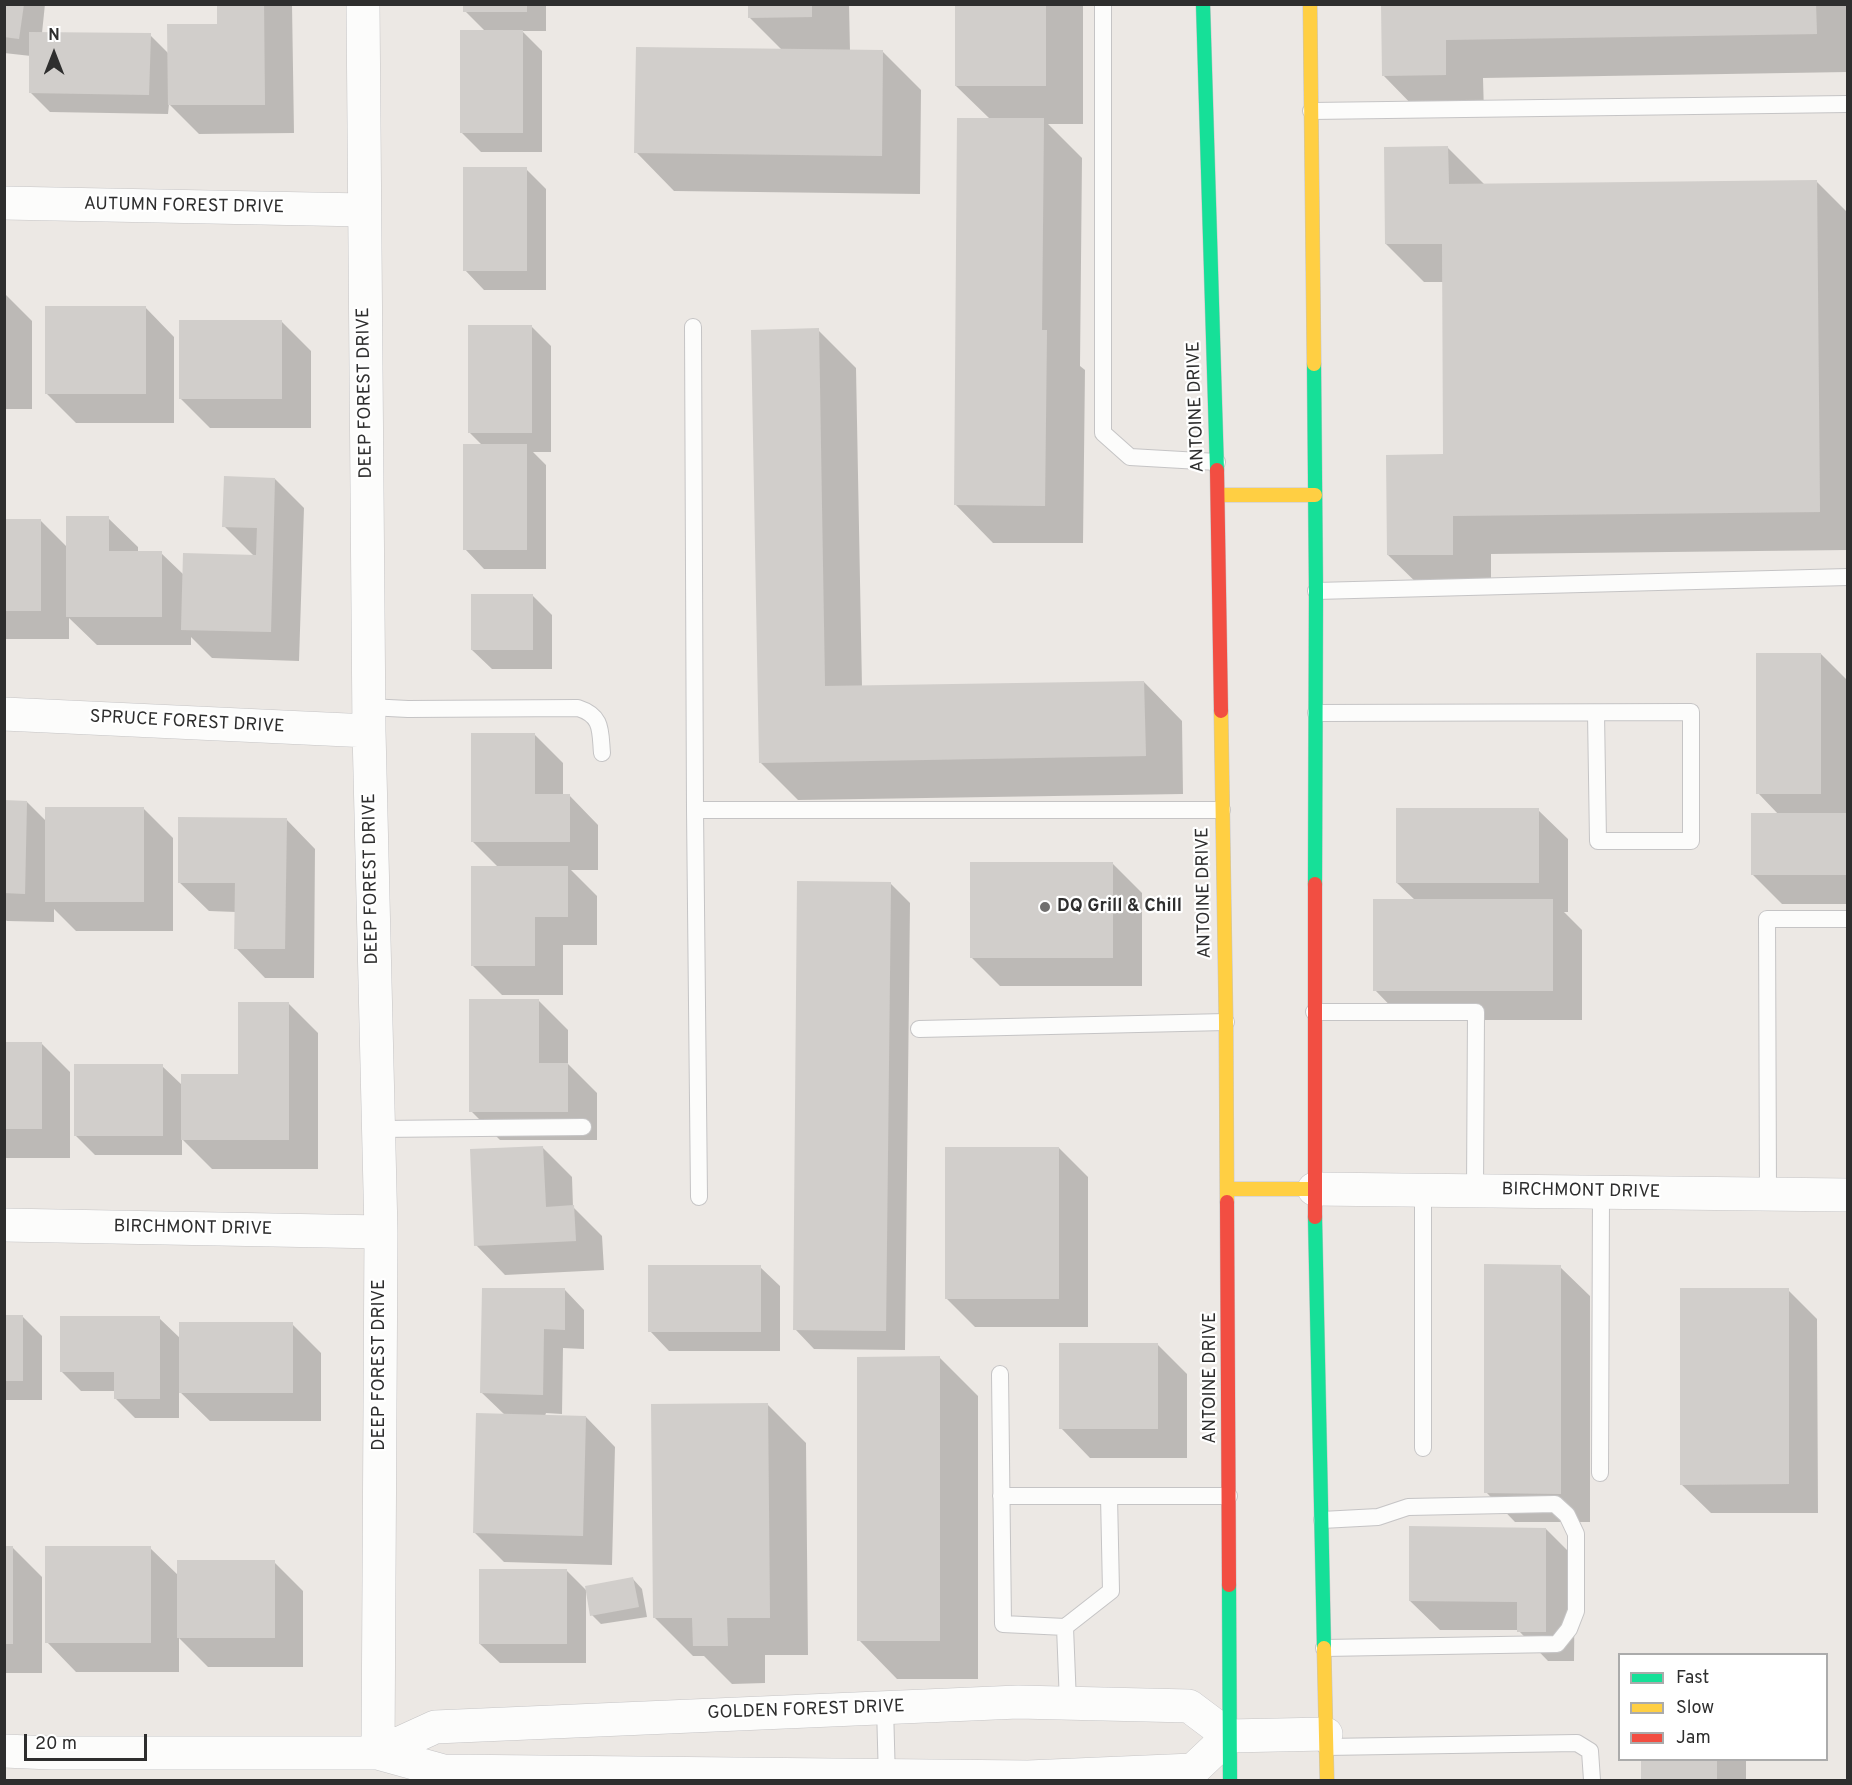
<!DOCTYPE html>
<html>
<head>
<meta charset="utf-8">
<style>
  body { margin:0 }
  #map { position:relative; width:1852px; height:1785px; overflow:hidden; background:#ece8e4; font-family:Overpass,sans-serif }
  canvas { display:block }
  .frame { position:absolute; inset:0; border:6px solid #2e2e2e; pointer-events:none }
  .legend { position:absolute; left:1618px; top:1653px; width:210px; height:108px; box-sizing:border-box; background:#fff; border:2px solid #ababab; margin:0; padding:8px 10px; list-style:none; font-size:18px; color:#2e2e2e }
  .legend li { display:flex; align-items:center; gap:12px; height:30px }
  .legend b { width:30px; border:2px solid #ababab }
  .north { position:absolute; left:24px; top:24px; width:60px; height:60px; -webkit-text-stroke:4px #fff; paint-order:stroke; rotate:0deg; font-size:16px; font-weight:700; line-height:24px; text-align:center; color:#2e2e2e }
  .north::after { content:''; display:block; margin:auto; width:21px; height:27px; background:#2e2e2e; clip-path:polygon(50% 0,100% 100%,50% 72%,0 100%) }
  .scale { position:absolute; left:24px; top:1734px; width:123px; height:27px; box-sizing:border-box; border:3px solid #2e2e2e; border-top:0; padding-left:8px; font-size:18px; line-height:21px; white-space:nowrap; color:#2e2e2e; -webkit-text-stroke:4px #fff; paint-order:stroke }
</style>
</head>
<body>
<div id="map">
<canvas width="1852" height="1785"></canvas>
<div class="frame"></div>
<ul class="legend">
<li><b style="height:8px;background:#16e098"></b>Fast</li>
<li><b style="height:8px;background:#ffcf43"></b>Slow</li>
<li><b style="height:8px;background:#f24e42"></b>Jam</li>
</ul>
<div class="north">N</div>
<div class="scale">20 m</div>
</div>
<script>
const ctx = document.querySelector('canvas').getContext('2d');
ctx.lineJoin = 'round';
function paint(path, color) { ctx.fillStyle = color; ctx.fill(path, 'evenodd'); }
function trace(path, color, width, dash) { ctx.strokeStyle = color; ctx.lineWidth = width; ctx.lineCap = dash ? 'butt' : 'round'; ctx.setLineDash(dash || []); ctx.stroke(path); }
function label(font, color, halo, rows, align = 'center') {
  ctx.font = font + ' Overpass,sans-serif'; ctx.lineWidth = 4.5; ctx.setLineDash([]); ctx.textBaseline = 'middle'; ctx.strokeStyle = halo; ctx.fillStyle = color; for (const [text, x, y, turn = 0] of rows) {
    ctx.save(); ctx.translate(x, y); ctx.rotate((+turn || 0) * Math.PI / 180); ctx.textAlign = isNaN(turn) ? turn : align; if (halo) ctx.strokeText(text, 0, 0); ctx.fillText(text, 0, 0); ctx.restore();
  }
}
paint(new Path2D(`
  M 4,4 L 45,4 L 42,33 L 150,35 L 169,54 L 219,25 L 218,4 L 292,4 L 294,133 L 199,134 L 169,104 L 168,114 L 50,112 L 30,92 L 31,56 L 4,53 Z
  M 465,4 L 546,4 L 546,31 L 522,31 L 542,51 L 542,152 L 481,152 L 461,132 L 485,31 L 465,11 Z
  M 749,4 L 849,4 L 850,51 L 883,52 L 921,90 L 920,194 L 674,191 L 636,152 L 782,50 L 749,17 Z
  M 956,4 L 1083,4 L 1083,124 L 1048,124 L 1082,158 L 1080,366 L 1085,370 L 1083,543 L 993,543 L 955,504 L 990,119 L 956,86 Z
  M 1382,4 L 1848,4 L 1848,72 L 1483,78 L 1484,113 L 1421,114 L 1383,75 Z
  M 1448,148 L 1485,185 L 1817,182 L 1848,213 L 1848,550 L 1491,554 L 1491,592 L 1427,593 L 1388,555 L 1445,456 L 1443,282 L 1424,282 L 1386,244 Z
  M 526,169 L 546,189 L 546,290 L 484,290 L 465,270 Z
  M 4,293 L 32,321 L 32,409 L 4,409 Z
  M 145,307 L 174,337 L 174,423 L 76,423 L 47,394 Z
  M 282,322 L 311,351 L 311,428 L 210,428 L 181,399 Z
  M 531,326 L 551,346 L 551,452 L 533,452 L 546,465 L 546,569 L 484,569 L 465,549 L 482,445 L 469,432 Z
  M 818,330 L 856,368 L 862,687 L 1144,682 L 1182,721 L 1183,794 L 798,800 L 760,762 Z
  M 275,479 L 304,508 L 299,661 L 212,658 L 191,637 L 191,645 L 97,645 L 69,618 L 69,639 L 4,639 L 4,520 L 40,520 L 68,548 L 108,518 L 138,547 L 138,553 L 161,553 L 184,575 L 255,557 L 224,526 Z
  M 533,596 L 552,615 L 552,669 L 492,669 L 472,650 Z
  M 1821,654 L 1848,681 L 1848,904 L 1782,904 L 1753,875 L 1779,815 L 1758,793 Z
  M 534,734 L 563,763 L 563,795 L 569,795 L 598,825 L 598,870 L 571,870 L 597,896 L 597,945 L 563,945 L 563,995 L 502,995 L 472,965 L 498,867 L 472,841 Z
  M 4,802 L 27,802 L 47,822 L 143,808 L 173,838 L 173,931 L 76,931 L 54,909 L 54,922 L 7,921 L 4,919 Z
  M 1538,810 L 1568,839 L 1568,912 L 1564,912 L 1582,930 L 1582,1020 L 1404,1020 L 1375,990 L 1415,900 L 1397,883 Z
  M 286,819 L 315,849 L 314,978 L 265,978 L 236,948 L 236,912 L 209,911 L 179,882 Z
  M 1113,864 L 1142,893 L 1142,986 L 1000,986 L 971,957 Z
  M 890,883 L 910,903 L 905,1350 L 814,1349 L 795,1329 Z
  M 539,1001 L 568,1030 L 568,1064 L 597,1093 L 597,1140 L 500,1140 L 471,1111 Z
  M 288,1003 L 318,1033 L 318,1169 L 212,1169 L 182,1139 L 182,1155 L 95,1155 L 75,1135 L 162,1066 L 182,1085 L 239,1075 Z
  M 4,1043 L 41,1043 L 70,1072 L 70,1158 L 4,1158 Z
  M 542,1147 L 572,1177 L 573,1207 L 602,1236 L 604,1270 L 505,1275 L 476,1245 Z
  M 1059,1148 L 1088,1177 L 1088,1327 L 975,1327 L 946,1298 Z
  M 760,1267 L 780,1286 L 780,1351 L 669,1351 L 650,1331 Z
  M 1560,1267 L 1590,1296 L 1590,1522 L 1515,1522 L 1486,1492 Z
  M 565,1290 L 584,1310 L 584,1349 L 563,1348 L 562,1414 L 546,1413 L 545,1416 L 586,1417 L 615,1447 L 612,1565 L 504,1562 L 475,1533 L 505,1415 L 482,1393 Z
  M 1788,1290 L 1817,1319 L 1818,1513 L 1711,1513 L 1681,1484 Z
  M 4,1316 L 22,1316 L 42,1336 L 42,1400 L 4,1400 Z
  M 159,1318 L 181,1339 L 292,1324 L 321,1353 L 321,1421 L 210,1421 L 179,1391 L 179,1418 L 135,1418 L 115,1398 L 115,1391 L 81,1391 L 61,1371 Z
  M 1157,1344 L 1187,1374 L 1187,1458 L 1090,1458 L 1061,1428 Z
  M 939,1357 L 978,1396 L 978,1679 L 897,1679 L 859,1640 Z
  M 767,1404 L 806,1443 L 808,1655 L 765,1655 L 765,1683 L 732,1684 L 704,1656 L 693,1656 L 655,1618 Z
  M 1546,1529 L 1575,1558 L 1574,1661 L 1548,1661 L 1518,1630 L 1440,1630 L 1410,1601 Z
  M 4,1548 L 13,1548 L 42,1577 L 42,1673 L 4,1673 Z
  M 150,1548 L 179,1576 L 274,1562 L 303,1591 L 303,1667 L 208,1667 L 179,1638 L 179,1672 L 76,1672 L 47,1642 Z
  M 566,1570 L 586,1590 L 586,1663 L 500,1663 L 480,1644 Z
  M 633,1579 L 642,1589 L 647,1617 L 601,1624 L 592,1615 Z
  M 1643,1760 L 1745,1760 L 1746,1761 L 1746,1780 L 1643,1780 Z`), '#0003');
paint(new Path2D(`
  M 4,4 L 24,4 L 19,39 L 4,37 Z
  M 217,4 L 264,4 L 265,105 L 168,105 L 167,24 L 217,24 Z
  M 463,4 L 527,4 L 527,12 L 463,12 Z
  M 748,4 L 812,4 L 812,17 L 748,18 Z
  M 955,4 L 1046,4 L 1046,86 L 955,86 Z
  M 1381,4 L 1816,4 L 1817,34 L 1446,40 L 1446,75 L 1382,76 Z
  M 460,30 L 523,30 L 523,133 L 460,133 Z
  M 29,32 L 151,33 L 149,95 L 29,93 Z
  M 636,47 L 883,50 L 882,156 L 634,153 Z
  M 957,118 L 1044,118 L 1042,330 L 1047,330 L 1045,506 L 954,505 Z
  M 1448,146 L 1449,184 L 1817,180 L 1820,512 L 1453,516 L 1453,555 L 1387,555 L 1386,455 L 1443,454 L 1442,244 L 1385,244 L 1384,147 Z
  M 463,167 L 527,167 L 527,271 L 463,271 Z
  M 45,306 L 146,306 L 146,394 L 45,394 Z
  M 179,320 L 282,320 L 282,399 L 179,399 Z
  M 468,325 L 532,325 L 532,433 L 468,433 Z
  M 819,328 L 825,686 L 1144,681 L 1146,756 L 759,763 L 751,330 Z
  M 463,444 L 527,444 L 527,550 L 463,550 Z
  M 224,476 L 275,478 L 271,632 L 181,630 L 183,553 L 256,555 L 257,528 L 222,527 Z
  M 66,516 L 109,516 L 109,551 L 162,551 L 162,617 L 66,617 Z
  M 4,519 L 41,519 L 41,611 L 4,611 Z
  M 471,594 L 533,594 L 533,650 L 471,650 Z
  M 1756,653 L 1821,653 L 1821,794 L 1756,794 Z
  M 471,733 L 535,733 L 535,794 L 570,794 L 570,842 L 471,842 Z
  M 4,800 L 27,801 L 25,894 L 4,893 Z
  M 45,807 L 144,807 L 144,902 L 45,902 Z
  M 1396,808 L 1539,808 L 1539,883 L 1396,883 Z
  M 1751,813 L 1848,813 L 1848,875 L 1751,875 Z
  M 178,817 L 287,818 L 285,949 L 234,949 L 235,883 L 178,883 Z
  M 970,862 L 1113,862 L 1113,958 L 970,958 Z
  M 471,866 L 568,866 L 568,917 L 535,917 L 535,966 L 471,966 Z
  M 797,881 L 891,882 L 886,1331 L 793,1330 Z
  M 1373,899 L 1553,899 L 1553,991 L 1373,991 Z
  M 469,999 L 539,999 L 539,1063 L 568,1063 L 568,1112 L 469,1112 Z
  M 238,1002 L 289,1002 L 289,1140 L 181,1140 L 181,1074 L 238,1074 Z
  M 4,1042 L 42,1042 L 42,1129 L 4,1129 Z
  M 74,1064 L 163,1064 L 163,1136 L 74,1136 Z
  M 543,1146 L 546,1207 L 574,1205 L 576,1241 L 474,1246 L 470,1149 Z
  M 945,1147 L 1059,1147 L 1059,1299 L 945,1299 Z
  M 1484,1264 L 1561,1265 L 1561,1494 L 1484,1493 Z
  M 648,1265 L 761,1265 L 761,1332 L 648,1332 Z
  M 482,1288 L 565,1288 L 565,1330 L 544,1329 L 543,1395 L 480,1393 Z
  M 1680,1288 L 1789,1288 L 1789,1484 L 1680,1485 Z
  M 4,1315 L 23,1315 L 23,1381 L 4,1381 Z
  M 60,1316 L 160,1316 L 160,1399 L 114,1399 L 114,1372 L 60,1372 Z
  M 179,1322 L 293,1322 L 293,1393 L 179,1393 Z
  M 1059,1343 L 1158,1343 L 1158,1429 L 1059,1429 Z
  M 940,1356 L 940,1641 L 857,1641 L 857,1357 Z
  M 768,1403 L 770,1618 L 727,1618 L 728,1646 L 693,1646 L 692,1618 L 653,1618 L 651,1404 Z
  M 476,1413 L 586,1416 L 583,1536 L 473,1533 Z
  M 1409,1526 L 1546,1528 L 1546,1632 L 1517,1632 L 1517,1602 L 1409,1601 Z
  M 4,1546 L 13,1546 L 13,1644 L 4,1644 Z
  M 45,1546 L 151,1546 L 151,1643 L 45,1643 Z
  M 177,1560 L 275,1560 L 275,1638 L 177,1638 Z
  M 479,1569 L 567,1569 L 567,1644 L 479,1644 Z
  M 633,1577 L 639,1607 L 590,1616 L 585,1586 Z
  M 1641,1760 L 1717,1760 L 1717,1780 L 1641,1780 Z`), '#d1cecb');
const lane = new Path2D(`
  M 1103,4 L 1103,433 L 1130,457 L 1217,462
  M 1311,111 L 1848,104
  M 693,327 L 695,810 L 699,1197
  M 1316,591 L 1848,577
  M 369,707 L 408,709 L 578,708 C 603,716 600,731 602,753
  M 1316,713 L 1691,712 L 1691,841 L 1598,841 L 1596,713
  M 695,810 L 1222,810
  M 1314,1012 L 1476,1012 L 1475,1191
  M 919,1029 L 1226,1022
  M 379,1129 L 583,1127
  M 1423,1191 L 1423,1448
  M 1768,1195 L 1767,919 L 1848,919
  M 1000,1374 L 1003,1624 L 1065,1627 L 1068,1703
  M 1600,1473 L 1601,1193
  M 1001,1496 L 1229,1496
  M 1322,1520 L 1378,1517 L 1408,1507 L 1555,1504 L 1567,1515 L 1576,1534 L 1576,1611 L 1569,1629 L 1557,1644 L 1324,1648
  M 1065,1627 L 1111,1591 L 1109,1496
  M 885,1707 L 887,1780
  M 1326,1747 L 1577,1743 L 1590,1751 L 1592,1780`);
const street = new Path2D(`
  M 363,4 L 369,731 L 381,1232 L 378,1753
  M 4,203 L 364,210
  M 4,714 L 369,731
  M 1314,1189 L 1848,1195
  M 4,1225 L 381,1232
  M 4,1751 L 52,1753 L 378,1753 L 443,1771 L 1028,1777 L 1193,1770 L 1229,1736
  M 378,1753 L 435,1727 L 1018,1702 L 1189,1706 L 1229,1736 L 1326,1734`);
const fast = new Path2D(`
  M 1203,4 L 1217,470
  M 1314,364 L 1316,591 L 1315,884
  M 1315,1217 L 1324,1648
  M 1229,1585 L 1230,1780`);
const slow = new Path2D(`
  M 1310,4 L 1314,364
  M 1218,495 L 1315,495
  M 1221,711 L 1226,1022 L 1227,1202
  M 1228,1189 L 1314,1189
  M 1324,1648 L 1327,1780`);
const jam = new Path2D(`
  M 1217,470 L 1221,711
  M 1227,1202 L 1229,1585
  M 1315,1217 L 1315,884`);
trace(lane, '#c5c4c5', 18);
trace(street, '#c5c4c5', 34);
trace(fast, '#c5c4c5', 15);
trace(slow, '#c5c4c5', 15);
trace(jam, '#c5c4c5', 15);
trace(lane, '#fcfcfb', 16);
trace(street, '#fcfcfb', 33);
trace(fast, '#16e098', 14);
trace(slow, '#ffcf43', 14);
trace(jam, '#f24e42', 14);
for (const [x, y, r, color] of [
  [1045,907,6,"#706f6e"]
]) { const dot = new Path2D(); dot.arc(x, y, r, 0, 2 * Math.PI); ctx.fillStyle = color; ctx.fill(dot); trace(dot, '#fff', 2); }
label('18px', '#2e2e2e', '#fff', [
  ["AUTUMN FOREST DRIVE",184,207,1],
  ["DEEP FOREST DRIVE",366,393,-91],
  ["ANTOINE DRIVE",1197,407,-92],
  ["SPRUCE FOREST DRIVE",187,723,3],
  ["DEEP FOREST DRIVE",372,879,-91],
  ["ANTOINE DRIVE",1205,893,-91],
  ["BIRCHMONT DRIVE",1581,1192,1],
  ["BIRCHMONT DRIVE",193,1229,1],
  ["DEEP FOREST DRIVE",380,1365,-90],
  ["ANTOINE DRIVE",1211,1378,-90],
  ["GOLDEN FOREST DRIVE",806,1711,-2]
]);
label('bold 18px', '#2e2e2e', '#fff', [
  ["DQ Grill & Chill",1057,907]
], 'left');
</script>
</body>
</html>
